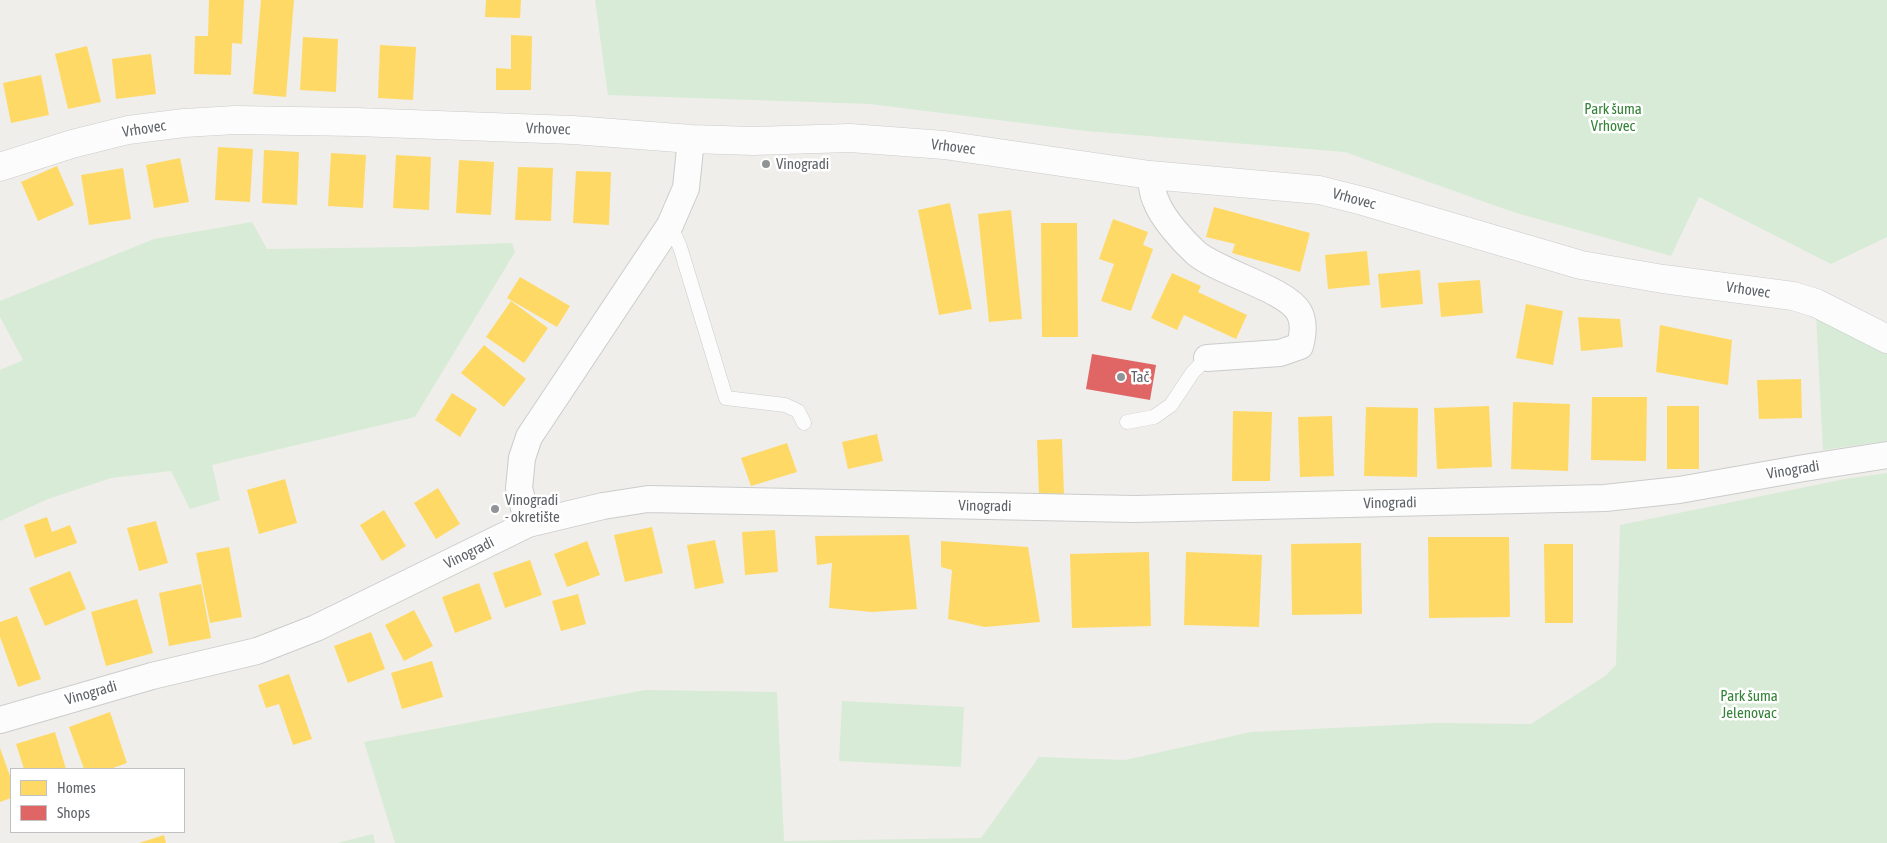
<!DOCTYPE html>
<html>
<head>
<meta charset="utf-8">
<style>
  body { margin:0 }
  #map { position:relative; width:1887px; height:843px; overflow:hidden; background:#efeeea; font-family:"Asap Condensed",sans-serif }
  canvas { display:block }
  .legend { position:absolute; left:10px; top:768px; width:175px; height:65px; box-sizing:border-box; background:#fff; border:1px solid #bfc1c3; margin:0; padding:6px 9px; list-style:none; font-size:15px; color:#5f6368 }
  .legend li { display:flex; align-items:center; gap:10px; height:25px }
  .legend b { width:25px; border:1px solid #bfc1c3 }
</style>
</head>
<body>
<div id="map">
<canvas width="1887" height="843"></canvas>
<ul class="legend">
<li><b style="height:14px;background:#ffd966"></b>Homes</li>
<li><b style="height:14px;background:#e06666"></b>Shops</li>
</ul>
</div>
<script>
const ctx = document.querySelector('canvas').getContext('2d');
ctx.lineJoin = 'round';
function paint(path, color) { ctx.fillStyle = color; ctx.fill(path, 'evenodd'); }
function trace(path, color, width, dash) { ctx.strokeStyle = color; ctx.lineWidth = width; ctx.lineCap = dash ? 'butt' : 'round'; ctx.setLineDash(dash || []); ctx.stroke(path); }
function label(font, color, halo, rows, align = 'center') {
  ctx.font = font + ' "Asap Condensed",sans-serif'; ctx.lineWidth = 5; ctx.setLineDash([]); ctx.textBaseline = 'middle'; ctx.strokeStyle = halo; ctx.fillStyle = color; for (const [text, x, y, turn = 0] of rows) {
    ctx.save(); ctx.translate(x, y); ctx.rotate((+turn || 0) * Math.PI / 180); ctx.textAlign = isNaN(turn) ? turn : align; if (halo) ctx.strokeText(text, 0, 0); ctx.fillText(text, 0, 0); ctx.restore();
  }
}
paint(new Path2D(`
  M 595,0 L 1887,0 L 1887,237 L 1831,264 L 1699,197 L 1671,256 L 1513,212 L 1345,152 L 1086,131 L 870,104 L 608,95 Z
  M 252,222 L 267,249 L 408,247 L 512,243 L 515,252 L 415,417 L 212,465 L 220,500 L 190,509 L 171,471 L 111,478 L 48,499 L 0,521 L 0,370 L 23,360 L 0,317 L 0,301 L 154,239 Z
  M 1816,314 L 1887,349 L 1887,441 L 1823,450 Z
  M 1887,473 L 1887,843 L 395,843 L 364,742 L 645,690 L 777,692 L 784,841 L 981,838 L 1039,757 L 1125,760 L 1251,732 L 1437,723 L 1531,724 L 1605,676 L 1616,665 L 1620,525 L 1845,479 Z
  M 842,701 L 964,707 L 961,767 L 839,761 Z
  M 373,834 L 375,843 L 337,843 Z`), '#d8ebd6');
paint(new Path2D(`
  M 209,0 L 244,0 L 242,44 L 232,43 L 231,75 L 194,74 L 195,36 L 208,36 Z
  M 261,0 L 294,0 L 286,97 L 253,94 Z
  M 486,0 L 521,0 L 520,18 L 485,17 Z
  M 511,35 L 532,36 L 531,90 L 496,90 L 496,68 L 511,69 Z
  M 303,37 L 338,39 L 336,92 L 300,90 Z
  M 380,45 L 416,47 L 413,100 L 378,98 Z
  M 87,46 L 101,102 L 68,109 L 55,54 Z
  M 151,54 L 156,94 L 116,99 L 112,59 Z
  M 41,75 L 49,115 L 11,123 L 3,83 Z
  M 218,147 L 253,149 L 250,202 L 215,200 Z
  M 264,150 L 299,152 L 297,205 L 262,203 Z
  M 331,153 L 366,155 L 363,208 L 328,206 Z
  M 396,155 L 431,157 L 429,210 L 393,208 Z
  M 180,158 L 189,202 L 154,208 L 146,165 Z
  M 459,160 L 494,162 L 491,215 L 456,213 Z
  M 57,166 L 74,205 L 38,221 L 21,182 Z
  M 518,167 L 553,168 L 551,221 L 515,220 Z
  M 123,168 L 131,219 L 89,225 L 81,175 Z
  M 576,171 L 611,172 L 609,225 L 573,223 Z
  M 950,203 L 972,309 L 939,315 L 918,210 Z
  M 1214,207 L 1310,233 L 1300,272 L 1232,253 L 1235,244 L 1206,237 Z
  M 1011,210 L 1022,319 L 989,322 L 978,214 Z
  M 1113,219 L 1148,232 L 1143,245 L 1153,249 L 1131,311 L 1101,301 L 1114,264 L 1099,259 Z
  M 1041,223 L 1077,223 L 1078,337 L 1042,337 Z
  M 1367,251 L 1370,285 L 1328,289 L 1325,255 Z
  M 1420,270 L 1423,304 L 1381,308 L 1378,274 Z
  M 1172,273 L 1201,286 L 1198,292 L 1247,315 L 1236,339 L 1184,315 L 1177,330 L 1151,318 Z
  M 520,277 L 570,306 L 557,327 L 507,298 Z
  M 1480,280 L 1483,313 L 1441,317 L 1438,283 Z
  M 511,301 L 548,328 L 524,363 L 486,337 Z
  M 1526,304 L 1563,311 L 1553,365 L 1516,358 Z
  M 1578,317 L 1620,319 L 1623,347 L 1581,351 Z
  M 1660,325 L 1732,340 L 1728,385 L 1656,372 Z
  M 484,345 L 526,379 L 504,407 L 461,373 Z
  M 1801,379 L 1802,418 L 1759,419 L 1757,380 Z
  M 452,393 L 477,409 L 460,437 L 435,420 Z
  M 1592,397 L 1647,397 L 1646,461 L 1591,460 Z
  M 1513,402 L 1570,404 L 1568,471 L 1511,469 Z
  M 1489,406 L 1492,467 L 1437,469 L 1434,408 Z
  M 1667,406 L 1699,406 L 1699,469 L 1667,469 Z
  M 1366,407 L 1418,408 L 1417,477 L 1364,476 Z
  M 1233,411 L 1272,412 L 1270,481 L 1232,481 Z
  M 1332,416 L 1334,476 L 1300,477 L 1298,417 Z
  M 877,434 L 883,461 L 848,469 L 842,442 Z
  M 1062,439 L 1064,494 L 1039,495 L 1037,440 Z
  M 787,443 L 797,472 L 751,486 L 741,458 Z
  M 285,479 L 297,523 L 259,534 L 247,490 Z
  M 438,488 L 460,524 L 436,539 L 414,503 Z
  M 384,510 L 406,546 L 382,561 L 360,525 Z
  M 47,517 L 52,532 L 70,525 L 77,543 L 35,558 L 24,525 Z
  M 156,521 L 168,563 L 139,571 L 127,528 Z
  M 652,527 L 663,573 L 625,582 L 614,535 Z
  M 775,530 L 778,572 L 745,575 L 742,532 Z
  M 909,535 L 917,609 L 872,612 L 829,608 L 832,563 L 817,565 L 815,536 Z
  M 1428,537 L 1509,537 L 1510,617 L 1429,618 Z
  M 715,540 L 724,583 L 695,589 L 687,545 Z
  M 587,541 L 600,575 L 567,587 L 554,554 Z
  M 941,541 L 1028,547 L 1040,622 L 985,627 L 948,619 L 952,570 L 941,567 Z
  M 1361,543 L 1362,614 L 1292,615 L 1291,544 Z
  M 1544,544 L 1573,544 L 1573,623 L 1545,623 Z
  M 229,547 L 242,617 L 210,623 L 196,553 Z
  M 1149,552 L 1151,626 L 1072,628 L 1070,554 Z
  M 1186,552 L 1262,555 L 1259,627 L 1184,625 Z
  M 530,560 L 542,595 L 505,608 L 493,573 Z
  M 70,571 L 86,609 L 45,626 L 29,588 Z
  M 479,583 L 492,619 L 455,633 L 442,597 Z
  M 201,584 L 211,638 L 169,646 L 159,593 Z
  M 578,594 L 586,624 L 561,631 L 552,601 Z
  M 137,599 L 153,653 L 106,666 L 91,612 Z
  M 414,610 L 433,646 L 404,661 L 385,625 Z
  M 17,616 L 41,679 L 18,687 L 0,637 L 0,622 Z
  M 371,632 L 385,669 L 348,683 L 334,646 Z
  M 432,661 L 443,697 L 402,709 L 391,673 Z
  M 289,674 L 312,739 L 293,745 L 279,704 L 266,708 L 258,685 Z
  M 110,712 L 127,763 L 110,769 L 84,769 L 69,727 Z
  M 55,732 L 66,769 L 24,769 L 16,744 Z
  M 0,748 L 11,779 L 11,798 L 0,802 Z
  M 164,835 L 166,843 L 139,843 Z`), '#ffd966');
paint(new Path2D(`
  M 1092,354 L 1156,365 L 1150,400 L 1086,389 Z`), '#e06666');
const lane = new Path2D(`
  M 670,225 L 680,247 L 726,398 L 785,405 L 798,411 L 804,423
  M 1127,422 L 1154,417 L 1171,405 L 1193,372 L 1207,358`);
const street = new Path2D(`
  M 1150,175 C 1152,183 1152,194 1156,201 C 1162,218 1183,241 1196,253 C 1220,273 1286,289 1299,312 C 1305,323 1303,335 1300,346 L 1280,353 L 1207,358
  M 528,524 L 519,488 L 522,458 L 529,437 L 670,225 L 686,188 L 691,139
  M 0,720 L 152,676 L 257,651 L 316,628 L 528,524 L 603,506 L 648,499 L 1134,509 L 1605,498 L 1679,490 L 1804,468 L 1887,455`);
const secondary = new Path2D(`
  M 0,167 L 72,144 L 128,130 L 184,123 L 235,120 L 356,122 L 573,130 L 691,139 L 753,141 L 850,138 L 944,145 L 1150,175 L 1319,190 L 1363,201 L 1581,265 L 1663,279 L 1793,296 L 1816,303 L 1887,339`);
trace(lane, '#cbcccc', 15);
trace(street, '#cbcccc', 28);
trace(secondary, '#cacacb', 29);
trace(lane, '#fdfcfc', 14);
trace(street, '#fdfcfc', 26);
trace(secondary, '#fdfcfc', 28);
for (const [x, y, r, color] of [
  [766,164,5,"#919496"],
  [1121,377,5,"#919496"],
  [495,509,5,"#919496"]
]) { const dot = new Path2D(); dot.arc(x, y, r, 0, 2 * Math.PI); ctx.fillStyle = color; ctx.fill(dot); trace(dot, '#fff', 2); }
label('15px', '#348238', '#fff', [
  ["Park šuma",1613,109],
  ["Vrhovec",1613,126],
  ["Park šuma",1749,696],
  ["Jelenovac",1749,713]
]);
label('15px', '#5f6368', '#fff', [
  ["Vrhovec",144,129,-9],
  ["Vrhovec",548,129,2],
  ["Vrhovec",953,147,7],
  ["Vrhovec",1354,199,15],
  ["Vrhovec",1748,290,8],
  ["Vinogradi",1793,470,-9],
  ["Vinogradi",1390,503,-1],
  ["Vinogradi",985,506,1],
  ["Vinogradi",469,553,-26],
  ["Vinogradi",91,693,-16]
]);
label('15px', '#5f6368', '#fff', [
  ["Vinogradi",776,164],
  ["Tač",1131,377],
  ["Vinogradi",505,500],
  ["- okretište",505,517]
], 'left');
</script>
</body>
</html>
